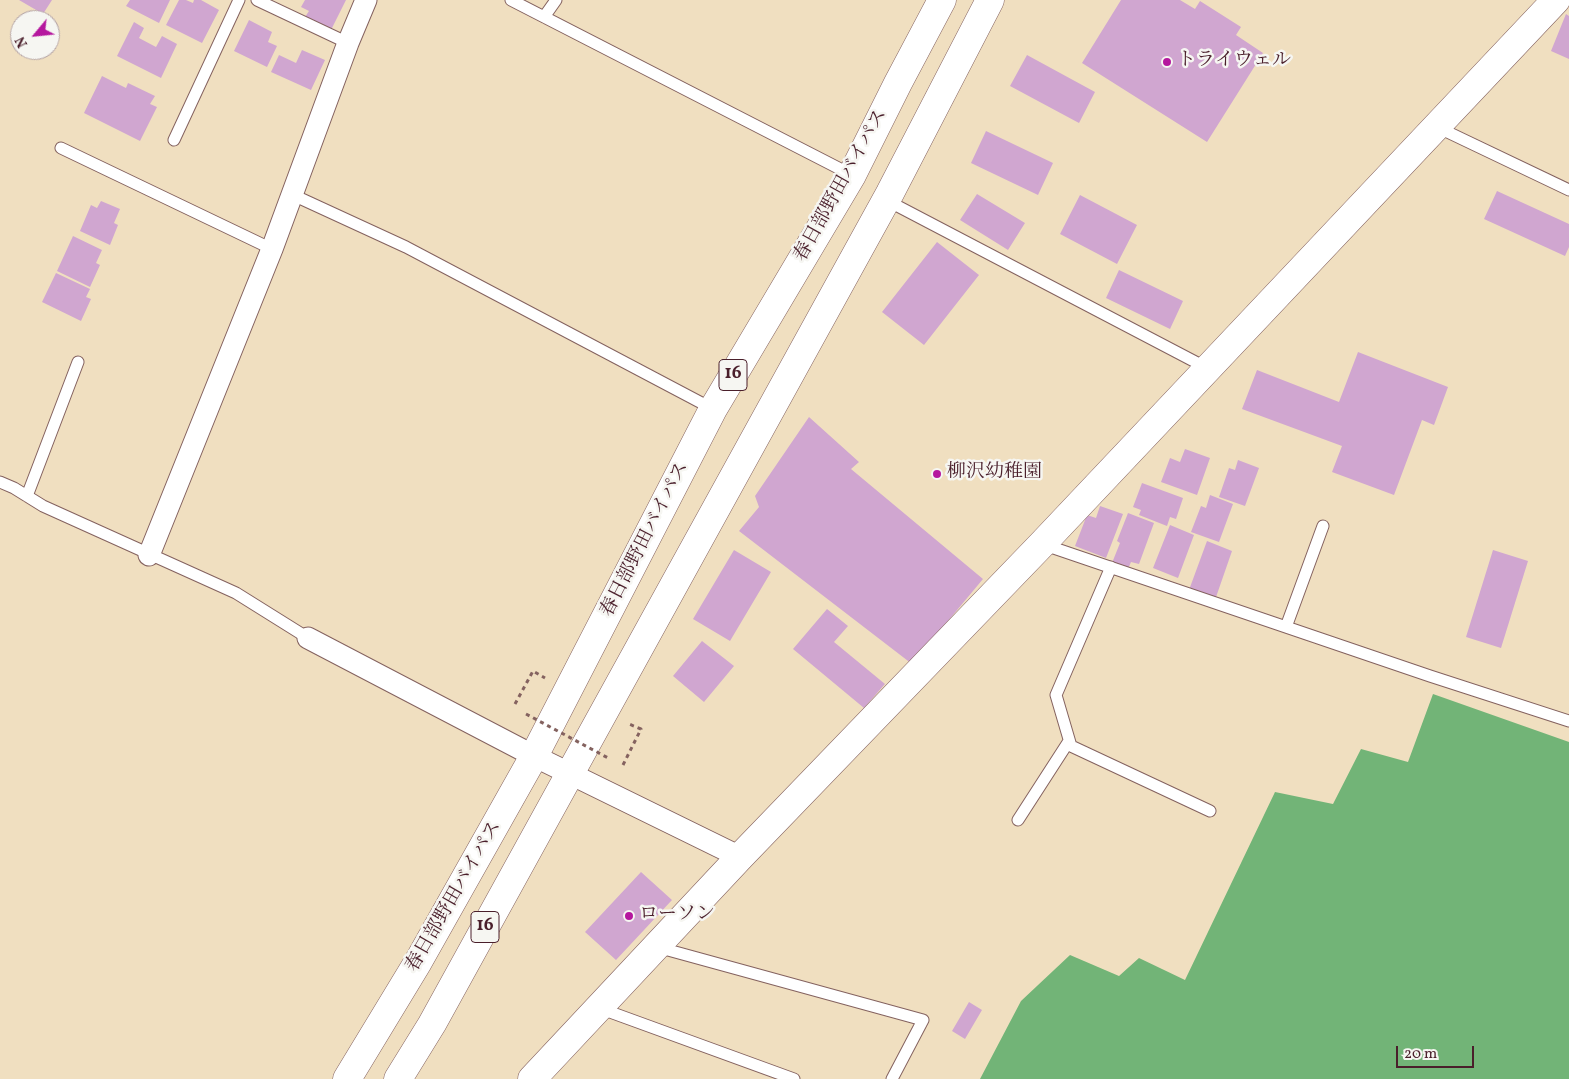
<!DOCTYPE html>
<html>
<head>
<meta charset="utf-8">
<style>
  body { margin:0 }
  #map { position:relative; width:1569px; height:1079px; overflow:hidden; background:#f0dfc0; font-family:Vollkorn,serif }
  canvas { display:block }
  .north { position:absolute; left:10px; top:10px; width:50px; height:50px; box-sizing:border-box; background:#f6f6f2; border:1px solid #b1a0a2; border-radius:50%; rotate:242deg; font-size:14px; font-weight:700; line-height:20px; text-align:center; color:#4a1f2b }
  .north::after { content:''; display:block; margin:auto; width:18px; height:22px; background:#b5179e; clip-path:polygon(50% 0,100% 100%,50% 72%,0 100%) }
  .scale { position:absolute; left:1396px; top:1046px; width:78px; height:22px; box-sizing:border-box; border:2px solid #4a1f2b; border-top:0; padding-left:6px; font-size:15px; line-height:18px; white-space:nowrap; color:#4a1f2b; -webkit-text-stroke:4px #f6f6f2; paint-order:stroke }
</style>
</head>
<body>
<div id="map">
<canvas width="1569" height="1079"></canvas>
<div class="north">N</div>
<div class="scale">20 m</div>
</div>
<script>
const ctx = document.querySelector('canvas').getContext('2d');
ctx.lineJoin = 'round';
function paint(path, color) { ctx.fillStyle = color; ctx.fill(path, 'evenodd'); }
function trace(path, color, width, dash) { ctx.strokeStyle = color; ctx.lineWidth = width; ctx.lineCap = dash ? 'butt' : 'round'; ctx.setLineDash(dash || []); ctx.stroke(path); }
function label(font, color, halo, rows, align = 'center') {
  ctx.font = font + ' Vollkorn,"Noto Serif JP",serif'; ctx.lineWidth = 5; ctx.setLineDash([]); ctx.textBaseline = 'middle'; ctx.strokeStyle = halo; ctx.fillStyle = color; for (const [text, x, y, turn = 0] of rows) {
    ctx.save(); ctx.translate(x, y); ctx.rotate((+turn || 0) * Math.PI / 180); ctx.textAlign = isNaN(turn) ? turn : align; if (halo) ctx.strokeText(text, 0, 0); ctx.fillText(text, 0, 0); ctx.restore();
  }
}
paint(new Path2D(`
  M 1433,694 L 1569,742 L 1569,1079 L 980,1079 L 1021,1001 L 1070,955 L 1119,976 L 1139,958 L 1185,980 L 1275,792 L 1333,804 L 1361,749 L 1408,762 Z`), '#72b477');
paint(new Path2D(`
  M 19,0 L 52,0 L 43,14 Z
  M 130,0 L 170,0 L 159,23 L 126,6 Z
  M 179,0 L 186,0 L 193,3 L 194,0 L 201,0 L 219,10 L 202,43 L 166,25 Z
  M 305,0 L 346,0 L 331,30 L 305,17 L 309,11 L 301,7 Z
  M 1121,0 L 1180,0 L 1195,9 L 1200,1 L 1241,27 L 1236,35 L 1263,53 L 1207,142 L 1082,63 Z
  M 1566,14 L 1569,16 L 1569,59 L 1551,51 Z
  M 249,20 L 272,32 L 268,42 L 277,46 L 267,67 L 234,51 Z
  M 134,22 L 144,28 L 139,38 L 156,47 L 162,36 L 177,44 L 161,78 L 117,56 Z
  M 302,50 L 325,60 L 311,90 L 271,72 L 279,55 L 296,63 Z
  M 1027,55 L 1095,92 L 1079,123 L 1010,86 Z
  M 102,76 L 126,88 L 128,83 L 155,96 L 150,104 L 157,107 L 140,141 L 84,113 Z
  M 986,131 L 1053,163 L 1038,195 L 971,163 Z
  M 1497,191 L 1569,224 L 1569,247 L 1565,256 L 1484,219 Z
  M 977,194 L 1025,223 L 1008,250 L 960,220 Z
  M 1080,195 L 1137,225 L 1117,264 L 1060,234 Z
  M 101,201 L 120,209 L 114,223 L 118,225 L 110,245 L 80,231 L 91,205 L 97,208 Z
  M 73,236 L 102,250 L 96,263 L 100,265 L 90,287 L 57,271 Z
  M 937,242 L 979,275 L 924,345 L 882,312 Z
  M 1119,270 L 1183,301 L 1170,329 L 1106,298 Z
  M 56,273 L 90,289 L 86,297 L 91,299 L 81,321 L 42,302 Z
  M 1358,352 L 1448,387 L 1434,425 L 1422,420 L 1394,495 L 1332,472 L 1342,446 L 1242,409 L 1257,370 L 1339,402 Z
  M 809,417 L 859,462 L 851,469 L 983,579 L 912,664 L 739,531 L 759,507 L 755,496 Z
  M 1185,449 L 1210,458 L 1197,495 L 1161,482 L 1170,458 L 1180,462 Z
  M 1238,460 L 1259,468 L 1245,506 L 1219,497 L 1229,468 L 1235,470 Z
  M 1142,483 L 1183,498 L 1176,519 L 1170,517 L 1167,526 L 1139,515 L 1141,510 L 1133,507 Z
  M 1210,495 L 1233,504 L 1219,542 L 1191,532 L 1201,506 L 1206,508 Z
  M 1100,506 L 1123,514 L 1106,558 L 1075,546 L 1087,515 L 1096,518 Z
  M 1128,513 L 1154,523 L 1139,564 L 1131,562 L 1128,569 L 1112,563 L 1120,543 L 1117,541 Z
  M 1170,525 L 1194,535 L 1178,578 L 1153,568 Z
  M 1207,541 L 1232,551 L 1215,600 L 1189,590 Z
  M 734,550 L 771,572 L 730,641 L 693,619 Z
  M 1493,550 L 1528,561 L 1501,648 L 1466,637 Z
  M 827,609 L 848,626 L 834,642 L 885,684 L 864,708 L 793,649 Z
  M 702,641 L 734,666 L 704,702 L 673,676 Z
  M 641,872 L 672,900 L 616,960 L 585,932 Z
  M 969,1002 L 982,1010 L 965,1039 L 952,1031 Z`), '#d0a6d0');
const lane = new Path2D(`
  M 257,0 L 348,43
  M 511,0 L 852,175
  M 544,17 L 556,0
  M 1437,127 L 1569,190
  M 174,140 L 239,0
  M 61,148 L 272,249
  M 293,195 L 406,247 L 713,409
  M 886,200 L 1207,368
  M 0,482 L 14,488 L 43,506 L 236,593 L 308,638
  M 27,496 L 78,362
  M 1042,544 L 1430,676 L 1569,721
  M 1111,567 L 1056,695 L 1071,746 L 1210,811
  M 1286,627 L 1323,526
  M 1018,820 L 1069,741
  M 657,947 L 923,1020 L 892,1079
  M 599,1008 L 794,1079`);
const street = new Path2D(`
  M 149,555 L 272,249 L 348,43 L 366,0
  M 308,638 L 534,756 L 740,857`);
const secondary = new Path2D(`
  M 532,1079 L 740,857 L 1042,544 L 1556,0`);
const highway = new Path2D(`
  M 347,1079 L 418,962 L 534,756 L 713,409 L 852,175 L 898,83 L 942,0
  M 398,1079 L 432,1024 L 890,193 L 990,0`);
trace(lane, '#84625f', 13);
trace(street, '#84625f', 23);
trace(secondary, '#84625f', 29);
trace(highway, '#84625f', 29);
trace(new Path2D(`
  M 515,704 L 533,671 L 545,678
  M 623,765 L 641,729 L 629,724`), '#84625f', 3, [4, 4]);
trace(lane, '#fff', 11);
trace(street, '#fff', 21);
trace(secondary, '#fff', 28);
trace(highway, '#fff', 28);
trace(new Path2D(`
  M 526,714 L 610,759`), '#84625f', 3, [4, 4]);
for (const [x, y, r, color] of [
  [1167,62,5,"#b5179e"],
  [937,474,5,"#b5179e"],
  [629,916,5,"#b5179e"]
]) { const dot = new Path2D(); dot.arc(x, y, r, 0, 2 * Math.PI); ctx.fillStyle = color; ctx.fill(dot); trace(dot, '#f6f6f2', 2); }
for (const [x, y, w] of [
  [733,375,28],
  [485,927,28]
]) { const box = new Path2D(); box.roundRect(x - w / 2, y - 15.5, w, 31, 4); ctx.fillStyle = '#f6f6f2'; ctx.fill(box); trace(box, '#4a1f2b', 1); }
label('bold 18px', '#4a1f2b', null, [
  ["16",733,375],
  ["16",485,927]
]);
label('19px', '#4a1f2b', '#f6f6f2', [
  ["トライウェル",1177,62],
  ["柳沢幼稚園",947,474],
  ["ローソン",639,916]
], 'left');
label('19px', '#4a1f2b', '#f6f6f2', [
  ["春日部野田バイパス",842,186,-61],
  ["春日部野田バイパス",646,540,-63],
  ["春日部野田バイパス",455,897,-60]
]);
</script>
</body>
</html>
